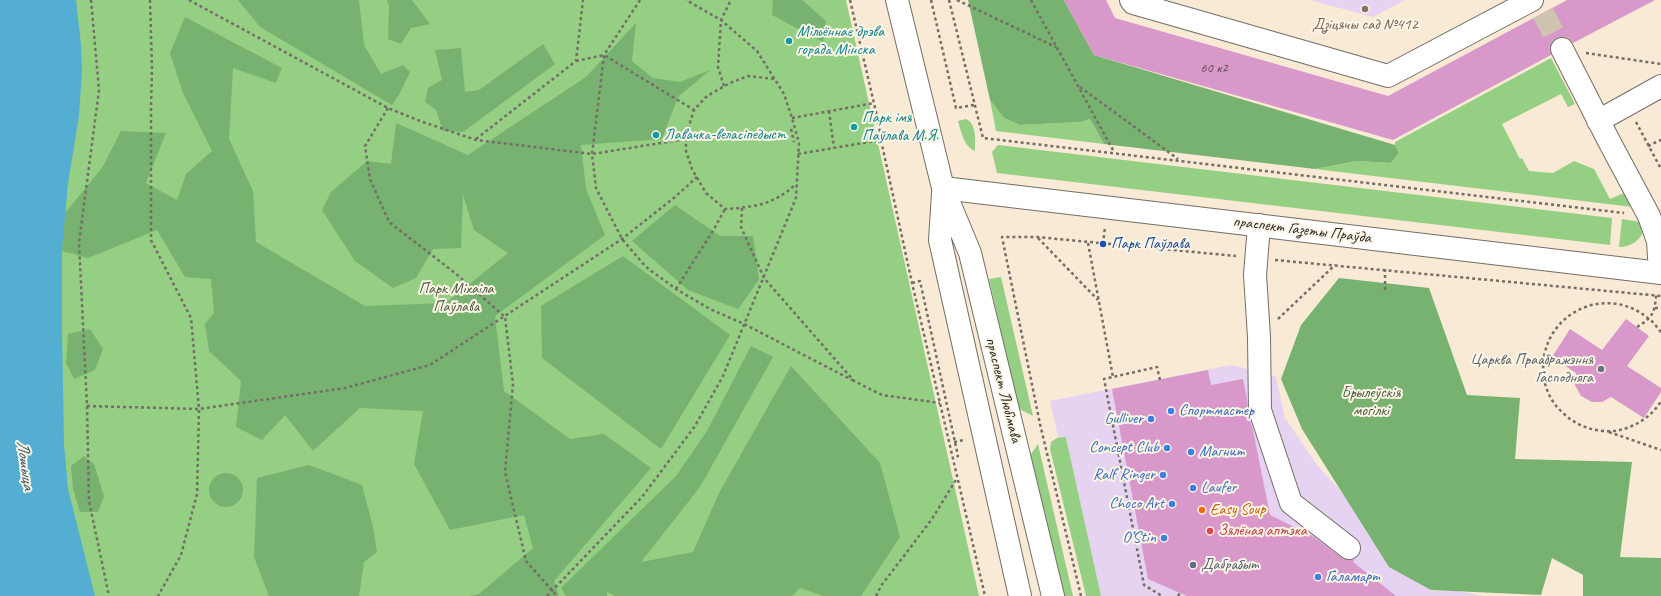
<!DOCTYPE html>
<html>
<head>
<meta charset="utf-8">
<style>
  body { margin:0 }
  canvas { display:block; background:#f8ead4 }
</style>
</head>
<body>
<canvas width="1661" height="596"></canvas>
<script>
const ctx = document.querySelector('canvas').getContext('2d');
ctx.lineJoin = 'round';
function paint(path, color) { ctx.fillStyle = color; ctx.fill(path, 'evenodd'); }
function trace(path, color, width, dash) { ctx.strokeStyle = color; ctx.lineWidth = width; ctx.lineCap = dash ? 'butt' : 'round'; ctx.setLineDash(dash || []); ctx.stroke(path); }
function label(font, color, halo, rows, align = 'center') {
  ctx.font = font + ' Caveat,sans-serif'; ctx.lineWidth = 4; ctx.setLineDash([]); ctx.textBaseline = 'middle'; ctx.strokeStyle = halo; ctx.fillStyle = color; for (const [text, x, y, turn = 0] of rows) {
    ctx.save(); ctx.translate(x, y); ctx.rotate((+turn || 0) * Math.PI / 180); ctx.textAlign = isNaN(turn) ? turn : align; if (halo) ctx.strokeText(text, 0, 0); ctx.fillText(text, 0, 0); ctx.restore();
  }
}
paint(new Path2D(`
  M 1310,0 L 1405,0 L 1373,17 Z
  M 1231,365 L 1276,377 L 1285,418 L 1317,465 L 1431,591 L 1458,591 L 1484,596 L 1094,596 L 1050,401 Z`), '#e5d3f1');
paint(new Path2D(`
  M 0,0 L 846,0 L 979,596 L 0,596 Z
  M 1551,58 L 1575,104 L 1568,107 L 1561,94 L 1502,124 L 1520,159 L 1522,158 L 1529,171 L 1553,173 L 1574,161 L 1594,169 L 1610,199 L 1624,193 L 1627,194 L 1633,207 L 1315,169 L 1357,161 L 1391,163 L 1399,153 L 1395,145 L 1395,142 Z
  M 990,100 L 1004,118 L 1020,125 L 1081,122 L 1090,119 L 1104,144 L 996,131 Z
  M 966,119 C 977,123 975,142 975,151 C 964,147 961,131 958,121 Z
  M 998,145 L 1612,218 L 1610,245 L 997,173 L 992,152 Z
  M 1622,219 L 1641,222 L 1644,230 C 1640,241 1630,247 1619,247 Z
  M 1001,277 L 1033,416 L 1019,409 L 989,279 Z
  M 1066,437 L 1066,438 L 1101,596 L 1086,596 L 1050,449 L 1051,442 L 1057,438 Z
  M 1038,444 L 1073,596 L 1062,596 L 1029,457 Z`), '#95cf83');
paint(new Path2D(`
  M 238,0 L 359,0 L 364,45 L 381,74 L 403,65 L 410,72 L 399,95 L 392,105 L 260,27 Z
  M 387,0 L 412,0 L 430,24 L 411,28 L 401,44 L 388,39 L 389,5 Z
  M 773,0 L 802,0 L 826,21 L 823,42 L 772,15 Z
  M 968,0 L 1064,0 L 1094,55 L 1395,145 L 1399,153 L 1391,163 L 1357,161 L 1315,169 L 1104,144 L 1090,119 L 1081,122 L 1020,125 L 1004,118 L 990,100 Z
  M 185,17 L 282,68 L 276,83 L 233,68 L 229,139 L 253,191 L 256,242 L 365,306 L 446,303 L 508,253 L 474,230 L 463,195 L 461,248 L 433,249 L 416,278 L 393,288 L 355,261 L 322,210 L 331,192 L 367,161 L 391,164 L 396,123 L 468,155 L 586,77 L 636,23 L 632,61 L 653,78 L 680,82 L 710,70 L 678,97 L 662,139 L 581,145 L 586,189 L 605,235 L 495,316 L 504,391 L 570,439 L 604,434 L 651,468 L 554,581 L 559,596 L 469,596 L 479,594 L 533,548 L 524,515 L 450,530 L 414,464 L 423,411 L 360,408 L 313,451 L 285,415 L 262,440 L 236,427 L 241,381 L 209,351 L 205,324 L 214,313 L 211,279 L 185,277 L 157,230 L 88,258 L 62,251 L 65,213 L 102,168 L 121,131 L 166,133 L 146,183 L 177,200 L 186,174 L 212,151 L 183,93 L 170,53 Z
  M 543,44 L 555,64 L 463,132 L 443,131 L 436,110 L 425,102 L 428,88 L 442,80 L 435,50 L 461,48 L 465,92 L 479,90 Z
  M 675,205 L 720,236 L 753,236 L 759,280 L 738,309 L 688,290 L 632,241 Z
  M 623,256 L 730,335 L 661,449 L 542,358 L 541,306 Z
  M 1339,278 L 1429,288 L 1467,395 L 1520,398 L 1515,459 L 1632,462 L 1620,557 L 1661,558 L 1661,596 L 1583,596 L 1583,575 L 1552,558 L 1541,595 L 1431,590 L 1389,567 L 1302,429 L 1281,379 L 1301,325 Z
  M 90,329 L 103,349 L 95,370 L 74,379 L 66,363 L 68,334 Z
  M 751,346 L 773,357 L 700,487 L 641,562 L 693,552 L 719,493 L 791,366 L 880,463 L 900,537 L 861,596 L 824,596 L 800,588 L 792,596 L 615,596 L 607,592 L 607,596 L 566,596 L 561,588 L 676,476 L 707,431 Z
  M 84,456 L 94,464 L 104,496 L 98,512 L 80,512 L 73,489 L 71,466 Z
  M 309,465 L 362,485 L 373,527 L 377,552 L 364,562 L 359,596 L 269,596 L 254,557 L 257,478 Z
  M209 490a17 17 0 1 1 34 0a17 17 0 1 1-34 0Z`), '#78b271');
paint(new Path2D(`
  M 0,0 L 76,0 L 81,45 L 82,71 L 79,116 L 68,183 L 62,251 L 62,331 L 64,444 L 68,489 L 95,596 L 0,596 Z`), '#53aed1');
paint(new Path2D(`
  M 1064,0 L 1106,0 L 1115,18 L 1388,96 L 1567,0 L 1655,0 L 1573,43 L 1569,39 L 1563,37 L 1556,38 L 1552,42 L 1550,48 L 1551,55 L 1393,140 L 1094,55 Z
  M 1626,319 L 1649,336 L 1627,366 L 1661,388 L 1661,392 L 1644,418 L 1611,397 L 1602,402 L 1592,402 L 1581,396 L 1575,385 L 1576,373 L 1552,357 L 1570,329 L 1602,350 Z
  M 1208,370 L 1211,385 L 1243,379 L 1247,399 L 1248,414 L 1253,430 L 1270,515 L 1314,537 L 1342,558 L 1348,560 L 1355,559 L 1353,562 L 1396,596 L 1187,596 L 1148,579 L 1112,389 Z`), '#d998ca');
trace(new Path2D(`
  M 1543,13 L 1562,49`), '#cfc4b2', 22, [22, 11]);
const minor = new Path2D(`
  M 1131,0 L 1133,3 L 1388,76 L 1532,0
  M 1562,49 L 1610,143 L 1649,216 L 1658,241 L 1660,273
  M 1598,121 L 1661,86
  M 1259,225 L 1255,275 L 1259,337 L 1260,410 L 1291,503 L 1349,548`);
const major = new Path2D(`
  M 897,0 L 943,188 L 970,253 L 1053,596
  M 943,188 L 1661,273
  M 943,193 L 940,240 L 1020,596`);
trace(minor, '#736e66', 24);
trace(major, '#736e66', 24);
trace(new Path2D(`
  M 91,0 L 99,90 L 79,243 L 87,406 L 89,501 L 109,596
  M 150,0 L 152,69 L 151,108 L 151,240 L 191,318 L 199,409 L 197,494 L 181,555 L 158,596
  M 189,0 L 388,108 L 420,121 L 476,140 L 592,154 L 686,139
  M 640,0 L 604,55 L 592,154 L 596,188 L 622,239 L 646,267 L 676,289 L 710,309 L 744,324 L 854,381
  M 850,0 L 879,125 L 881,140 L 912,283 L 985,596
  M 931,0 L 956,108 L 974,105
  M 949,0 L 983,138 L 1624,213
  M 957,0 L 1056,47
  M 1031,0 L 1114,152
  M 1586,53 L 1661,64
  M 576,61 L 604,55 L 694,110
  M 774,79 L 748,76 L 730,83 L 707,96 L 694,110 L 686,135 L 686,151 L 692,169 L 706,193 L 725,209 C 755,207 773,205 796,184
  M 724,86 L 718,67 L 721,20 L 731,0
  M 1080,87 L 1178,159
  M 388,108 L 365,146 L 370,179 L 389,222 L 455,273 L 505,317 L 513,384 L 505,472 L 526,561 L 557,596
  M 829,111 L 834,148
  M 792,118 L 874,103
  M 1636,122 L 1661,169
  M 791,129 L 794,142
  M 476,139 L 576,61 L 583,0
  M 1648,146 L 1661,140
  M 798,154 L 881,140
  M 742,208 L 741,227 L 764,278 L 854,381 L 882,395 L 940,403
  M 1038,238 L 1098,300
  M 1088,243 L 1113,377
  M 1103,244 L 1105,227
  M 1275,260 L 1661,296
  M 1385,269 L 1385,293
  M 912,283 L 920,281 L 958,456 L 952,458
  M 676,289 L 714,229 L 725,209
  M 1655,308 L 1661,308
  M 1278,319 L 1335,265
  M 1637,327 C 1652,318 1655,313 1656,295
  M 1661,332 C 1657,328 1654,322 1649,319 C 1603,280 1535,318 1544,378 C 1546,391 1552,403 1562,412 C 1574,424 1588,430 1605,431 C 1626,433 1651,419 1661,401
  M 1160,380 L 1157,367 L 1104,379 L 1144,585 L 1162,596
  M 87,406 L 199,409 L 345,388 L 430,365 L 622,239 L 675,197 L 697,177
  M 1609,432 L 1661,450
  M 954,442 L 964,440
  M 547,596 L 642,497 L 695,426 L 723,376 L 796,198 L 799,143 L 792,118 L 784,94 L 757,51 L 721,20 L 686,0
  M 876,596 L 881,586 L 932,519 L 957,478
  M 1081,596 L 1040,424 L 1002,237 L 1037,237 L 1236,256
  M 1178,596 L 1180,593`), '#736e66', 2.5, [3, 3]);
trace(minor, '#fff', 22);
trace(major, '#fff', 22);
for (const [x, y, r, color] of [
  [1365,9,4,"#8d6e63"],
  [789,41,4,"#0f9aa8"],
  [854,127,4,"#0f9aa8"],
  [656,135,4,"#0f9aa8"],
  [1103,244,4,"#1a4fb4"],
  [1601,369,4,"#6b7280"],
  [1171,411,4,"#3f7fe0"],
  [1151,419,4,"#3f7fe0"],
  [1167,448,4,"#3f7fe0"],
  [1191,452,4,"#3f7fe0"],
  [1163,475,4,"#3f7fe0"],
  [1193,488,4,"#3f7fe0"],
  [1172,504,4,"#3f7fe0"],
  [1202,510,4,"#e8710a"],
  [1210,531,4,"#e0444e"],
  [1164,538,4,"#3f7fe0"],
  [1193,565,4,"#5c6f8a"],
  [1318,577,4,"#3f7fe0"]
]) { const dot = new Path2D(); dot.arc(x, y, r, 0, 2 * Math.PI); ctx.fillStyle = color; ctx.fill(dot); trace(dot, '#fcf5e5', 1.5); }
label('14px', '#564653', null, [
  ["60 к2",1214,68]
]);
label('16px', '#785e54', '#fcf5e5', [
  ["Дзіцячы сад №412",1365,25]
]);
label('16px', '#0d838f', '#fcf5e5', [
  ["Мільённае дрэва",797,32],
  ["горада Мінска",797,50],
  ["Парк імя",862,118],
  ["Паўлава М.Я.",862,136],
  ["Лавачка-веласіпедыст",664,135]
], 'left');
label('16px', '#2b2b2b', '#fcf5e5', [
  ["праспект Газеты Праўда",1302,230,7],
  ["праспект Любімава",1003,390,76]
]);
label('16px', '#164399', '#fcf5e5', [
  ["Парк Паўлава",1111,244]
], 'left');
label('16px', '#4b5c45', '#fcf5e5', [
  ["Парк Міхаіла",456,289],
  ["Паўлава",456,307],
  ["Брылеўскія",1371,393],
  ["могілкі",1371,411]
]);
label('16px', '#5b616d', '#fcf5e5', [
  ["Царква Праабражэння",1593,360],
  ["Гасподняга",1593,378]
], 'right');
label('16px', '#366cbe', '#fcf5e5', [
  ["Спортмастер",1179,411,"left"],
  ["Gulliver",1143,419],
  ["Concept Club",1159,448],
  ["Магнит",1199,452,"left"],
  ["Ralf Ringer",1155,475],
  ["Laufer",1201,488,"left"],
  ["Choco Art",1164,504],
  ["O’Stin",1156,538],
  ["Галамарт",1326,577,"left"]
], 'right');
label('16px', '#c56008', '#fcf5e5', [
  ["Easy Soup",1210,510]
], 'left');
label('16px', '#be3a42', '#fcf5e5', [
  ["Зялёная аптэка",1218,531]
], 'left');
label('16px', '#4e5e75', '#fcf5e5', [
  ["Дабрабыт",1201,565]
], 'left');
label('italic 17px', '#395965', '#fcf5e5', [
  ["Лошыца",25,465,82]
]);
</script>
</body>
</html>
